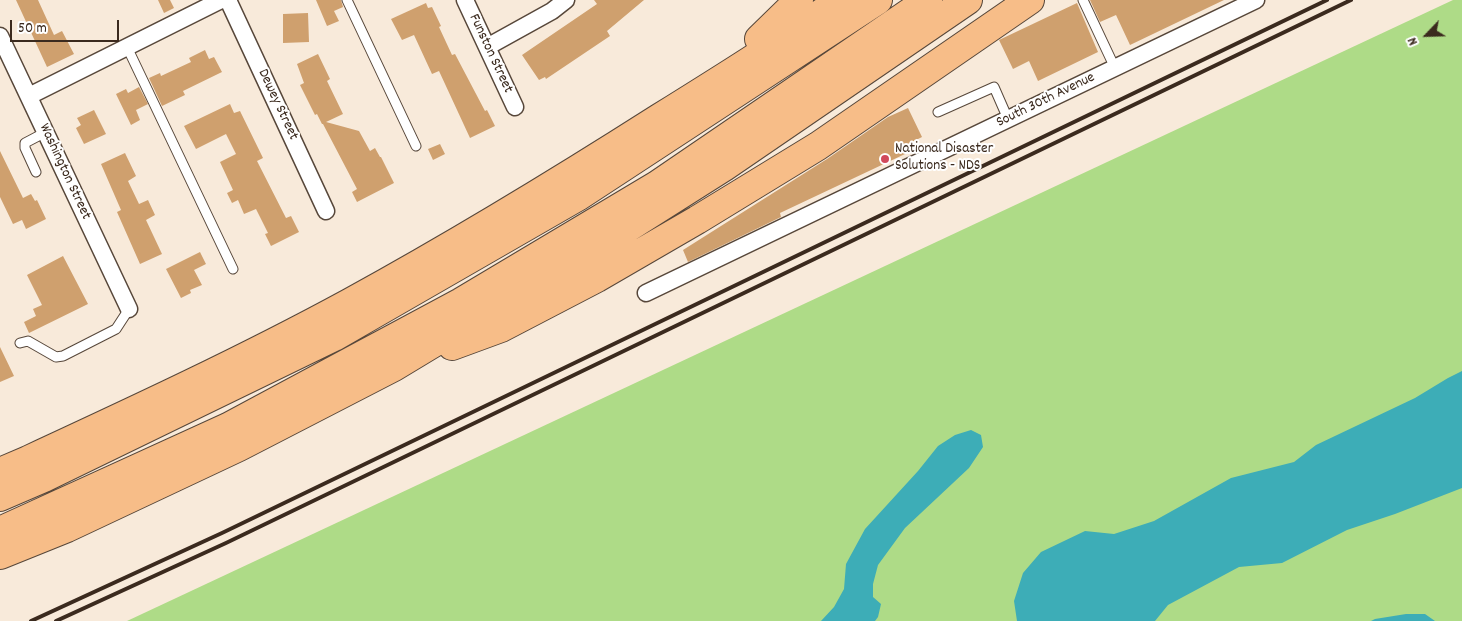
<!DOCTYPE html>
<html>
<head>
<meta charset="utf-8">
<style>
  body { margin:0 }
  #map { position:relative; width:1462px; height:621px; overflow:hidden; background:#f8eada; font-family:Dekko,sans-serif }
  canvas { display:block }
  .north { position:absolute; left:1402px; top:10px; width:50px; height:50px; -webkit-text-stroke:4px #fff; paint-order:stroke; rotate:246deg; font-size:14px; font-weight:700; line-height:20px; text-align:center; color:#3b2a1e }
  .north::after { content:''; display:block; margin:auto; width:18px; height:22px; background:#3b2a1e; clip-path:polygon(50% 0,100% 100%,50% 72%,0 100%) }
  .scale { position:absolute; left:10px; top:20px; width:109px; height:22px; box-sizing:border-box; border:2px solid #3b2a1e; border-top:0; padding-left:6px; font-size:15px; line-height:18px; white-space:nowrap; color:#3b2a1e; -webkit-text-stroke:4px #fff; paint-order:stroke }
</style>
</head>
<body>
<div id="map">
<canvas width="1462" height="621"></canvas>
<div class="north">N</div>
<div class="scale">50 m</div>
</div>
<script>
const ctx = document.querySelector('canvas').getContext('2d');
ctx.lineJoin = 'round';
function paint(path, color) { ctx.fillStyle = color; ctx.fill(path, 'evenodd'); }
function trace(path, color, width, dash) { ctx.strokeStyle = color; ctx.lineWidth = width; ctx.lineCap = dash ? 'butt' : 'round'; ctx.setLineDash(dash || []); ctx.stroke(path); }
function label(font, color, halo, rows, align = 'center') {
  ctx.font = font + ' Dekko,sans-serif'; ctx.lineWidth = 4; ctx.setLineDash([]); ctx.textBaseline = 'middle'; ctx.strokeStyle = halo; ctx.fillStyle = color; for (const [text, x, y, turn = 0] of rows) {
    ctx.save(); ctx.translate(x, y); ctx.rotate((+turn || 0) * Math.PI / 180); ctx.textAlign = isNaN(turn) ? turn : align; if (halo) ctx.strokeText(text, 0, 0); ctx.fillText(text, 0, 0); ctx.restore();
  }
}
paint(new Path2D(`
  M 1453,0 L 1462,0 L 1462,621 L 127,621 Z`), '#aedb87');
paint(new Path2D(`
  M 1462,371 L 1462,488 L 1395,514 L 1347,530 L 1282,563 L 1239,567 L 1168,605 L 1155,621 L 1017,621 L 1014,601 L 1023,573 L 1041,552 L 1085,531 L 1114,534 L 1154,521 L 1231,478 L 1294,462 L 1316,445 L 1415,398 L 1448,378 Z
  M 971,430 L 981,435 L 983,447 L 969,468 L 905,528 L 878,565 L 873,584 L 873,597 L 881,604 L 878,617 L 875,621 L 821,621 L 834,607 L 844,589 L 846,564 L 865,529 L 918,471 L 938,446 L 955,435 Z
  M 1406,614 L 1425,614 L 1435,621 L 1371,621 L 1375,619 Z`), '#3dadb7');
paint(new Path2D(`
  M 16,0 L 38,0 L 54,35 L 62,31 L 74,54 L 47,67 Z
  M 158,0 L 170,0 L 174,8 L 164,13 Z
  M 316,0 L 341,0 L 343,7 L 334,11 L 339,21 L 327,26 Z
  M 594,0 L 644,0 L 607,31 L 610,36 L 546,79 L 545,77 L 539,80 L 522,55 L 597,4 Z
  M 1090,0 L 1224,0 L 1130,45 L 1116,15 L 1100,22 Z
  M 426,3 L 428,8 L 432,7 L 441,26 L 439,27 L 452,55 L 455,54 L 485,111 L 487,110 L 495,126 L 470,138 L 439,71 L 432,74 L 414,35 L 402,40 L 391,19 Z
  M 1077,3 L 1098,52 L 1038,81 L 1029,61 L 1013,69 L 999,40 Z
  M 308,13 L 309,42 L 283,43 L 283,14 Z
  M 205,50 L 209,59 L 214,57 L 222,72 L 183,91 L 185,95 L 162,106 L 149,78 L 160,73 L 161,76 L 191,62 L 189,58 Z
  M 318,54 L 330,79 L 327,81 L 343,114 L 326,122 L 359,131 L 370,151 L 375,148 L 380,157 L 381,157 L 394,183 L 357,202 L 352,192 L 357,189 L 323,124 L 322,124 L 317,114 L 315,115 L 300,85 L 304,83 L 297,64 Z
  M 139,87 L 148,104 L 136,110 L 140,120 L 131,125 L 116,94 L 126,89 L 128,93 Z
  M 230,104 L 234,113 L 240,111 L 263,158 L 257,161 L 286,218 L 291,216 L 299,232 L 271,246 L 265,234 L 268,233 L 256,209 L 244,214 L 238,200 L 232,203 L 227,193 L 233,190 L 220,162 L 236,154 L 226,134 L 196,149 L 184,126 Z
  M 908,108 L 922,137 L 902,147 L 905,154 L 780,213 L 781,217 L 688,262 L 683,250 L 827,159 L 888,117 Z
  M 94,110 L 106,134 L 84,144 L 76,128 L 81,125 L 77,118 Z
  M 440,144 L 445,154 L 433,160 L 428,149 Z
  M 0,151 L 23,198 L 31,194 L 35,201 L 37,200 L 46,219 L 26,229 L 22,220 L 13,224 L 0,197 Z
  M 125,153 L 136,176 L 128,181 L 139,204 L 148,200 L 155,215 L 146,220 L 162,254 L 140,264 L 117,212 L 121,210 L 101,164 Z
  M 200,252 L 206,264 L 194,270 L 202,285 L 190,290 L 191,293 L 181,298 L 166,269 Z
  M 63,256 L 88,304 L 29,333 L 24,322 L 36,316 L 33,309 L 42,305 L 27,275 Z
  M 0,347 L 14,376 L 0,382 Z`), '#cfa06e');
const service = new Path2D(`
  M 347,0 L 416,146
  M 1083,0 L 1115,68
  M 127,47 L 233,269
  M 938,112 L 994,87 L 1008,119
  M 36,172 L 25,148 L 25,143 L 46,132
  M 20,343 L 28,341 L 56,357 L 63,356 L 116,329 L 129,309`);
const minor = new Path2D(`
  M 228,0 L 326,211
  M 465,0 L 515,107
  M 0,36 L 129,309
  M 487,47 L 552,11 L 566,0
  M 29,96 L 221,0
  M 646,293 L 1256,0`);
const motorway = new Path2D(`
  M 759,39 L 799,0
  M 452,346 L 501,328 L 597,278 L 697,220 L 818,146 L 1030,0
  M 0,472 L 28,460 C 136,410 244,360 349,303 C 455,245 557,183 659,118 C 720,80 781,42 840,0
  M 0,497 L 44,478 L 334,337 L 579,196 L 878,0
  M 0,531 L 228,427 L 461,302 L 657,185 L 928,0
  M 0,555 L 67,528 L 239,447 L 394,367 L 495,306 L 593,250 L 724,167 L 968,0`);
trace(service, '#57473a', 11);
trace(minor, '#57473a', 19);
trace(motorway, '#57473a', 30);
trace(service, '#fff', 9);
trace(minor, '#fff', 16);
trace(motorway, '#f7bd88', 28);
trace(new Path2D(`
  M 31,621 L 222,533 L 1327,0
  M 56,621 L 226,543 L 1351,0`), '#3b2a1e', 4);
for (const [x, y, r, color] of [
  [885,159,5,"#d1495b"]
]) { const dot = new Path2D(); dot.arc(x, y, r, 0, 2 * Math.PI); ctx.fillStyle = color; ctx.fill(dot); trace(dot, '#fff', 2); }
label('15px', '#3b2a1e', '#fff', [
  ["Funston Street",490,54,65],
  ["South 30th Avenue",1046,101,-26],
  ["Dewey Street",277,105,65],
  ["Washington Street",64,172,65]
]);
label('15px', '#3b2a1e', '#fff', [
  ["National Disaster",895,150],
  ["Solutions - NDS",895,167]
], 'left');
</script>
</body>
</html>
